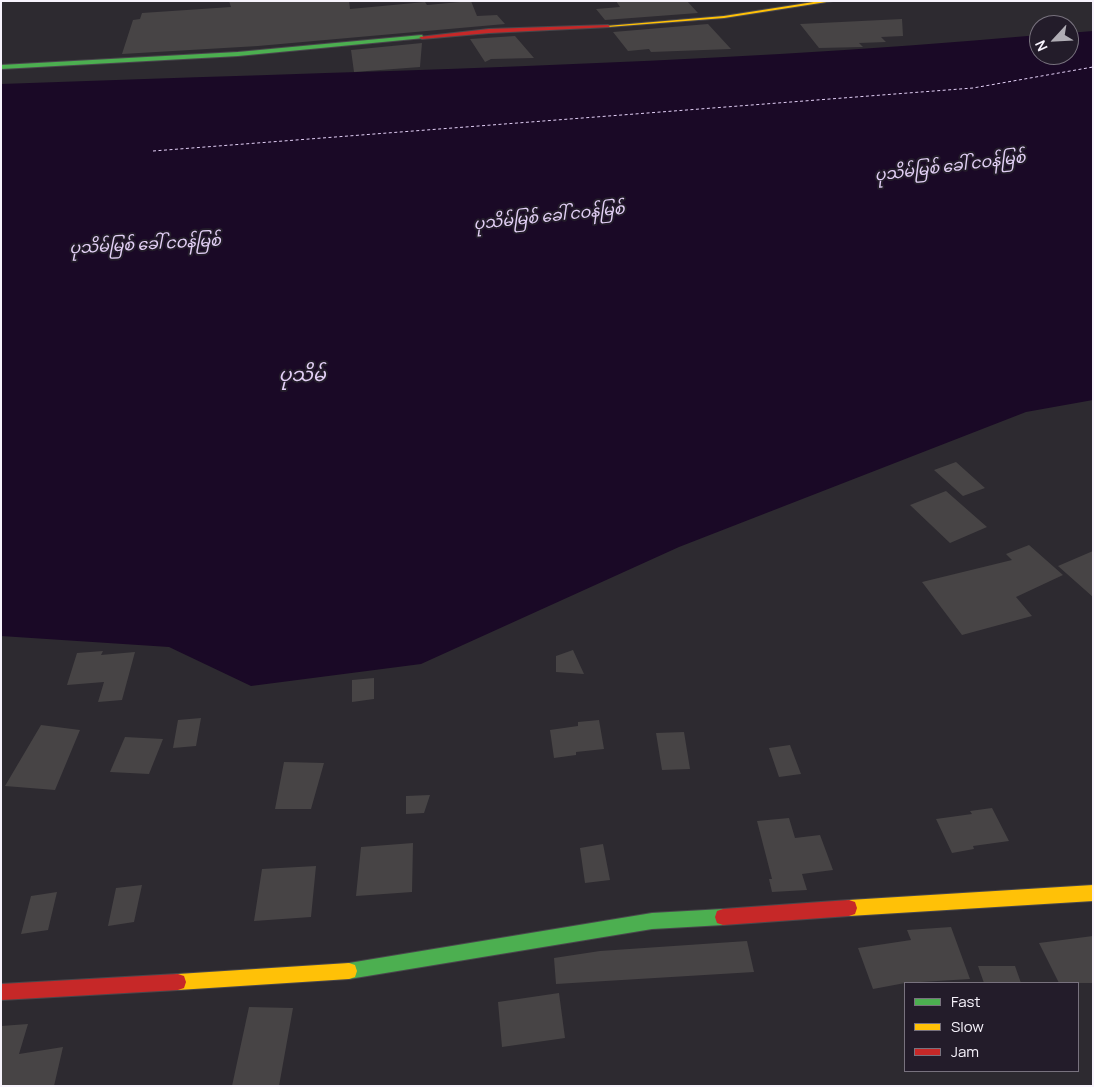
<!DOCTYPE html>
<html>
<head>
<meta charset="utf-8">
<style>
  body { margin:0 }
  #map { position:relative; width:1094px; height:1087px; overflow:hidden; background:#2d2a30; font-family:Manrope,sans-serif }
  canvas { display:block }
  .frame { position:absolute; inset:0; border:2px solid #f7f3fc; pointer-events:none }
  .legend { position:absolute; left:904px; top:982px; width:175px; height:90px; box-sizing:border-box; background:#231c2a; border:1px solid #78727e; margin:0; padding:6px 9px; list-style:none; font-size:15px; color:#f7f3fc }
  .legend li { display:flex; align-items:center; gap:10px; height:25px }
  .legend b { width:25px; border:1px solid #78727e }
  .north { position:absolute; left:1029px; top:15px; width:50px; height:50px; box-sizing:border-box; background:#231c2a; border:1px solid #78727e; border-radius:50%; rotate:245deg; font-size:14px; font-weight:700; line-height:20px; text-align:center; color:#f7f3fc }
  .north::after { content:''; display:block; margin:auto; width:18px; height:22px; background:#b0adb5; clip-path:polygon(50% 0,100% 100%,50% 72%,0 100%) }
</style>
</head>
<body>
<div id="map">
<canvas width="1094" height="1087"></canvas>
<div class="frame"></div>
<ul class="legend">
<li><b style="height:6px;background:#4caf50"></b>Fast</li>
<li><b style="height:6px;background:#ffc107"></b>Slow</li>
<li><b style="height:6px;background:#c62828"></b>Jam</li>
</ul>
<div class="north">N</div>
</div>
<script>
const ctx = document.querySelector('canvas').getContext('2d');
ctx.lineJoin = 'round';
function paint(path, color) { ctx.fillStyle = color; ctx.fill(path, 'evenodd'); }
function trace(path, color, width, dash) { ctx.strokeStyle = color; ctx.lineWidth = width; ctx.lineCap = dash ? 'butt' : 'round'; ctx.setLineDash(dash || []); ctx.stroke(path); }
function label(font, color, halo, rows, align = 'center') {
  ctx.font = font + ' Manrope,"Noto Sans Myanmar",sans-serif'; ctx.lineWidth = 4; ctx.setLineDash([]); ctx.textBaseline = 'middle'; ctx.strokeStyle = halo; ctx.fillStyle = color; for (const [text, x, y, turn = 0] of rows) {
    ctx.save(); ctx.translate(x, y); ctx.rotate((+turn || 0) * Math.PI / 180); ctx.textAlign = isNaN(turn) ? turn : align; if (halo) ctx.strokeText(text, 0, 0); ctx.fillText(text, 0, 0); ctx.restore();
  }
}
paint(new Path2D(`
  M 1093,31 L 1093,400 L 1026,412 L 679,547 L 421,664 L 251,686 L 169,647 L 1,636 L 1,84 C 347,71 694,66 1039,35 L 1039,55 L 1069,55 L 1069,33 Z`), '#1a0926');
trace(new Path2D(`
  M 153,151 L 973,88 L 1093,67`), '#e3d0f6', 1, [3, 2.5]);
paint(new Path2D(`
  M 229,1 L 349,1 L 350,9 L 425,2 L 427,5 L 471,1 L 477,16 L 497,15 L 505,24 L 258,46 L 122,54 L 133,20 L 140,19 L 142,13 L 231,7 Z
  M 616,1 L 687,1 L 698,13 L 605,20 L 596,9 L 620,7 Z
  M 902,19 L 903,36 L 881,37 L 886,42 L 859,43 L 863,47 L 819,48 L 800,24 Z
  M 708,24 L 731,49 L 651,52 L 649,49 L 628,51 L 613,32 Z
  M 515,36 L 534,58 L 491,59 L 485,62 L 470,39 Z
  M 422,43 L 420,67 L 354,72 L 351,50 Z
  M 956,462 L 985,488 L 963,496 L 934,470 Z
  M 946,491 L 987,527 L 950,543 L 910,505 Z
  M 1029,545 L 1063,575 L 1016,597 L 1032,616 L 962,635 L 922,582 L 1012,560 L 1006,554 Z
  M 1093,551 L 1093,597 L 1058,566 Z
  M 573,650 L 584,674 L 556,672 L 556,656 Z
  M 103,651 L 101,655 L 135,652 L 122,700 L 98,702 L 104,682 L 67,685 L 77,653 Z
  M 374,678 L 374,699 L 352,702 L 352,680 Z
  M 201,718 L 196,746 L 173,748 L 178,720 Z
  M 599,720 L 604,749 L 576,752 L 576,755 L 554,758 L 550,730 L 578,726 L 578,722 Z
  M 41,725 L 80,730 L 55,790 L 5,786 Z
  M 684,732 L 690,769 L 662,770 L 656,733 Z
  M 125,737 L 163,739 L 149,774 L 110,772 Z
  M 790,745 L 801,774 L 779,777 L 769,748 Z
  M 284,762 L 324,763 L 311,809 L 275,809 Z
  M 430,795 L 424,813 L 406,814 L 406,796 Z
  M 992,808 L 1009,841 L 973,846 L 974,849 L 952,853 L 936,819 L 972,814 L 970,811 Z
  M 789,818 L 795,838 L 820,835 L 833,870 L 802,874 L 807,890 L 772,892 L 769,879 L 772,879 L 757,821 Z
  M 413,843 L 412,892 L 356,896 L 361,847 Z
  M 603,844 L 610,880 L 585,883 L 580,848 Z
  M 316,866 L 311,917 L 254,921 L 262,869 Z
  M 142,885 L 134,922 L 108,926 L 116,888 Z
  M 57,892 L 48,930 L 21,934 L 31,896 Z
  M 951,927 L 970,979 L 905,983 L 873,989 L 858,948 L 911,940 L 907,930 Z
  M 1093,936 L 1093,983 L 1059,983 L 1039,943 Z
  M 747,941 L 754,972 L 556,984 L 554,958 L 600,951 Z
  M 978,966 L 1015,966 L 1021,983 L 984,983 Z
  M 559,993 L 565,1038 L 502,1047 L 498,1002 Z
  M 249,1007 L 293,1008 L 279,1086 L 232,1086 Z
  M 28,1024 L 19,1054 L 63,1047 L 54,1086 L 1,1086 L 1,1026 Z`), '#474445');
const fast = new Path2D(`
  M 422,35 L 424,38 L 238,56 L 1,69 L 1,65 L 238,52 Z
  M 723,909 L 729,911 L 731,917 L 729,923 L 723,925 L 652,929 L 349,979 L 343,977 L 341,971 L 343,965 L 349,963 L 652,913 Z`);
const slow = new Path2D(`
  M 820,1 L 833,1 L 724,18 L 608,27 L 606,26 L 724,16 Z
  M 1093,885 L 1093,901 L 849,916 L 843,914 L 841,908 L 843,902 L 849,900 Z
  M 349,963 L 355,965 L 357,971 L 355,977 L 349,979 L 178,990 L 172,988 L 170,982 L 172,976 L 178,974 Z`);
const jam = new Path2D(`
  M 608,25 L 610,27 L 489,33 L 422,39 L 419,37 L 489,29 Z
  M 849,900 L 855,902 L 857,908 L 855,914 L 849,916 L 723,925 L 717,923 L 715,917 L 717,911 L 723,909 Z
  M 178,974 L 184,976 L 186,982 L 184,988 L 178,990 L 1,1000 L 1,984 Z`);
trace(fast, '#49474c', 2);
trace(slow, '#49474c', 2);
trace(jam, '#49474c', 2);
paint(fast, '#4caf50');
paint(slow, '#ffc107');
paint(jam, '#c62828');
label('italic 16px', '#e3d0f6', '#231c2a', [
  ["ပုသိမ်မြစ် ခေါ် ငဝန်မြစ်",950,167,-7],
  ["ပုသိမ်မြစ် ခေါ် ငဝန်မြစ်",549,217,-6],
  ["ပုသိမ်မြစ် ခေါ် ငဝန်မြစ်",145,245,-3]
]);
label('italic 19px', '#e3d0f6', '#231c2a', [
  ["ပုသိမ်",302,376]
]);
</script>
</body>
</html>
